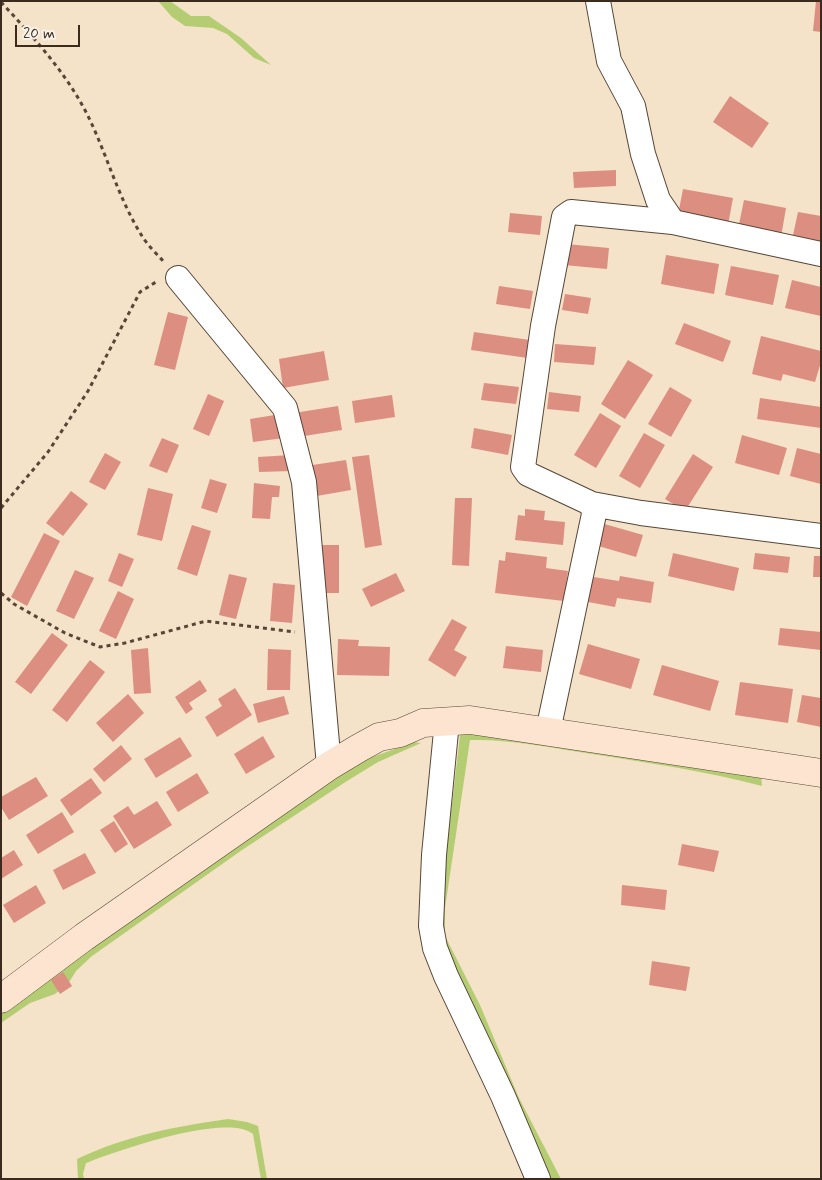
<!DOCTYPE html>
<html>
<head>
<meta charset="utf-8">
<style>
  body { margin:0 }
  #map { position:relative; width:822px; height:1180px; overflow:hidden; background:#f4e2c9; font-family:Mynerve,sans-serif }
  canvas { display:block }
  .frame { position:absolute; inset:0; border:2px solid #3b2a1e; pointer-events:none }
  .scale { position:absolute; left:15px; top:25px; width:65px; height:22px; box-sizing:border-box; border:2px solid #3b2a1e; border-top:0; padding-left:6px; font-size:15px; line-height:18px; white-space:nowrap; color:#3b2a1e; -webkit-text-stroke:4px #f7f3e8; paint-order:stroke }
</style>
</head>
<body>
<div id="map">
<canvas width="822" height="1180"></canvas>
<div class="frame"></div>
<div class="scale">20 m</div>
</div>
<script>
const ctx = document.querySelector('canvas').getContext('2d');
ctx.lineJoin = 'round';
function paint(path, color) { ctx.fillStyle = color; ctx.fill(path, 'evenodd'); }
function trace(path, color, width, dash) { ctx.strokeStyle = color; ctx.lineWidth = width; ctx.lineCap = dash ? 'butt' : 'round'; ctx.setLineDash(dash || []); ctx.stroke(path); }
paint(new Path2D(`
  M 158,1 L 170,1 L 191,16 L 209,16 L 241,38 L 271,65 L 254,58 L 227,34 L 213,28 L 185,26 L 172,17 Z
  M 461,727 L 761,773 L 762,786 C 706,771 649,763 592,754 C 552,748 511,739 470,740 L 445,908 L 445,936 L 480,1005 L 519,1098 L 561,1179 L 551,1179 L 440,939 L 439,915 Z
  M 414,742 L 421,743 L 378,762 L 347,781 L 242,850 L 92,956 L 76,971 L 68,984 L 55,994 L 30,1003 L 1,1023 L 1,1012 L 328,779 L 364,760 Z
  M 228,1119 L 247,1122 L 258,1126 L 267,1179 L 261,1179 L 253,1134 C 227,1112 116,1151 86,1163 L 83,1174 L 84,1179 L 78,1179 L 77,1159 C 128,1135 174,1127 228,1119 Z`), '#b5cd72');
paint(new Path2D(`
  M 816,1 L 821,1 L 821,32 L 813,31 Z
  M 730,96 L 769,123 L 752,148 L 713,122 Z
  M 616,170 L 616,186 L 574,188 L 573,172 Z
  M 683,189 L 733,198 L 728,225 L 678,215 Z
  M 744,200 L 786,208 L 781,237 L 738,229 Z
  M 798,212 L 821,216 L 821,245 L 792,240 Z
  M 510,213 L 542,216 L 540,235 L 508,232 Z
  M 566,244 L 609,248 L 607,269 L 564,265 Z
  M 666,255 L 719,264 L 714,294 L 661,284 Z
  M 731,266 L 779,275 L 773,305 L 725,295 Z
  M 792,280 L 821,287 L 821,316 L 785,308 Z
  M 499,286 L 533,291 L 530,309 L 496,304 Z
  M 565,294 L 591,298 L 588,314 L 562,310 Z
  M 168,312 L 188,317 L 175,370 L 154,365 Z
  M 684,323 L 731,341 L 723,362 L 675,344 Z
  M 474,332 L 530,340 L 528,358 L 471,350 Z
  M 761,336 L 821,351 L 821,362 L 815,382 L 783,374 L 781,381 L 752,374 Z
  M 555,344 L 596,347 L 594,365 L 554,362 Z
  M 324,351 L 329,380 L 283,388 L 279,359 Z
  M 628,360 L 653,375 L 625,419 L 601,404 Z
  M 484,383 L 519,387 L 516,404 L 481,400 Z
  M 670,387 L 692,400 L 671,437 L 648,424 Z
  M 549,392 L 581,396 L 579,412 L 547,409 Z
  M 208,394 L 224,401 L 209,436 L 193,429 Z
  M 392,395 L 395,417 L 355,423 L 352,401 Z
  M 760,398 L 821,407 L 821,428 L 757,419 Z
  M 338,406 L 342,430 L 298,437 L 294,413 Z
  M 600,413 L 621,426 L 596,468 L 574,455 Z
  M 281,414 L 284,438 L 253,442 L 250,419 Z
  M 474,428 L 512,435 L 508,455 L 471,448 Z
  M 644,433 L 665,445 L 640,488 L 619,476 Z
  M 742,435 L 787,448 L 779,475 L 735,463 Z
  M 162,438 L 179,445 L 167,473 L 149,466 Z
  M 797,448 L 821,454 L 821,484 L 790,476 Z
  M 105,453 L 121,462 L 105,490 L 89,482 Z
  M 693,454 L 713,467 L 685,511 L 665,499 Z
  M 291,455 L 292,471 L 259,472 L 258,457 Z
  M 369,455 L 382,545 L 365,548 L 352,457 Z
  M 346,460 L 351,490 L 311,497 L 306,466 Z
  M 210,479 L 227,484 L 217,513 L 201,508 Z
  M 254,483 L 280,486 L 279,497 L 272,497 L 270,519 L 252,518 Z
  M 148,488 L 173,494 L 162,541 L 137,535 Z
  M 71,491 L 88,504 L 63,536 L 46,523 Z
  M 455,498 L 472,498 L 469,566 L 452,565 Z
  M 525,509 L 545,511 L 544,520 L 565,522 L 563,545 L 515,540 L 518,515 L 525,516 Z
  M 601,523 L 643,535 L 636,557 L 595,545 Z
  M 192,525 L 211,531 L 197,576 L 177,569 Z
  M 44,533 L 60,541 L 27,606 L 11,597 Z
  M 321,545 L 339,545 L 339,593 L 321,593 Z
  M 506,552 L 547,557 L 546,568 L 568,571 L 564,601 L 495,593 L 499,560 L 505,561 Z
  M 119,553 L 134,559 L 122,587 L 108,581 Z
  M 673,553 L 739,568 L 734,591 L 668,576 Z
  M 755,553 L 790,557 L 788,573 L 753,569 Z
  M 814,556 L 821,556 L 821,577 L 813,577 Z
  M 75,570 L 94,578 L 74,619 L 56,611 Z
  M 396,573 L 405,591 L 371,607 L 362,589 Z
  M 229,574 L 247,578 L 236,619 L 219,615 Z
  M 587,576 L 619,581 L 620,576 L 654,582 L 651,603 L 617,598 L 615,607 L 583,601 Z
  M 273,583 L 295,585 L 292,623 L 270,621 Z
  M 118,591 L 134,599 L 116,639 L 99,631 Z
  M 452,619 L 467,627 L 454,650 L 467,657 L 455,677 L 428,660 Z
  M 780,628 L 821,632 L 821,650 L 778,645 Z
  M 52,633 L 68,645 L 31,694 L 15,682 Z
  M 338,639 L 359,640 L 358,646 L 390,647 L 389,676 L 337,675 Z
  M 588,644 L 640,659 L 631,689 L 579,674 Z
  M 506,646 L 543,650 L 541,672 L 503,668 Z
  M 148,648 L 151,693 L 134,694 L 131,650 Z
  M 268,649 L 291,650 L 290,690 L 267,690 Z
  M 90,660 L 105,672 L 67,722 L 52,710 Z
  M 662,665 L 719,681 L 710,711 L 653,695 Z
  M 200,680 L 207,691 L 189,703 L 193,709 L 186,714 L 175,697 Z
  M 740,682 L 793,689 L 788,723 L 735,715 Z
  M 235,688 L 252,715 L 217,737 L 205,717 L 222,706 L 218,699 Z
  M 128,694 L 144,713 L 113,742 L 96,723 Z
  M 802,695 L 821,698 L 821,727 L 797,722 Z
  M 284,696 L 289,714 L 258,723 L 253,704 Z
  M 263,736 L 275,757 L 246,774 L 234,754 Z
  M 180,737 L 192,756 L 156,778 L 144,759 Z
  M 121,745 L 132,759 L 104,782 L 93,769 Z
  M 197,773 L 209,793 L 178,812 L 166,792 Z
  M 36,777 L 48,796 L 9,820 L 1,807 L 1,797 Z
  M 91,778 L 102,793 L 71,816 L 60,800 Z
  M 157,801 L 172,825 L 134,849 L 113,816 L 128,806 L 134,815 Z
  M 62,812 L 74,832 L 38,854 L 26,835 Z
  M 114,821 L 128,844 L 115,853 L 100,830 Z
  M 682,844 L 719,851 L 714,872 L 678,865 Z
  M 14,850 L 23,865 L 1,879 L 1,858 Z
  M 85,853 L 96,873 L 63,890 L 53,870 Z
  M 36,885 L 46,903 L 14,923 L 3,905 Z
  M 622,885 L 667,890 L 665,910 L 621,905 Z
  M 652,961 L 690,967 L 686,991 L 649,985 Z
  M 63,972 L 72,986 L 60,994 L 51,980 Z`), '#dc8e81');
const street = new Path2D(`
  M 598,1 L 609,61 L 633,106 L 643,154 L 658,200 L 673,222
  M 178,278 L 285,408 L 304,482 L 329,766
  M 592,504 L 641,513 L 821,536
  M 447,721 L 434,855 L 431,926 L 435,948 L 446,976 L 503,1096 L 538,1179
  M 548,731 L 594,514 L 592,504 L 528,474 L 523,467 L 543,326 L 564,217 L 571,212 L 673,222 L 821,254`);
const secondary = new Path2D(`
  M 1,999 L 84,937 L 329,766 L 359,748 L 379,737 L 400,733 L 423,723 L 470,720 L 821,773`);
trace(street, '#574638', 26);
trace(secondary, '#574638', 29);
trace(new Path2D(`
  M 1,2 C 33,37 65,71 87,114 C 107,154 118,198 142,236 C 148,246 157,254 164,262
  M 1,508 L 48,452 L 88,391 L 140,292 L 156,282
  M 1,593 L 14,604 L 65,633 L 100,647 L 125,643 L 206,621 L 295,632`), '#574638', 3, [4, 4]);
trace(street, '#fff', 24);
trace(secondary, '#fde4d1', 28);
</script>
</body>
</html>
